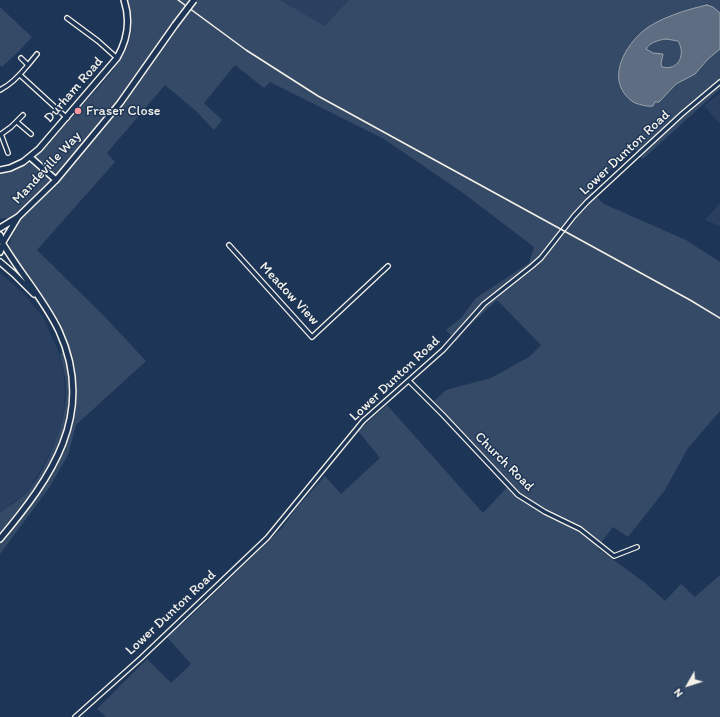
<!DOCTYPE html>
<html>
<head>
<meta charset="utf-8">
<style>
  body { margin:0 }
  #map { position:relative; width:720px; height:717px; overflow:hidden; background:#1d3557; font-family:Itim,sans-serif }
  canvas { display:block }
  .north { position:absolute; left:668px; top:665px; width:40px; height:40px; -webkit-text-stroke:3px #1d3557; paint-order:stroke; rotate:231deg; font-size:11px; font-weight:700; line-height:16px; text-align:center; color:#f4f1e8 }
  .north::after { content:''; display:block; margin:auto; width:14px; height:18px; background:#f4f1e8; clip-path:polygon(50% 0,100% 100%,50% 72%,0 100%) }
</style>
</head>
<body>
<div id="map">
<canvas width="720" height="717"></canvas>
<div class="north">N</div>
</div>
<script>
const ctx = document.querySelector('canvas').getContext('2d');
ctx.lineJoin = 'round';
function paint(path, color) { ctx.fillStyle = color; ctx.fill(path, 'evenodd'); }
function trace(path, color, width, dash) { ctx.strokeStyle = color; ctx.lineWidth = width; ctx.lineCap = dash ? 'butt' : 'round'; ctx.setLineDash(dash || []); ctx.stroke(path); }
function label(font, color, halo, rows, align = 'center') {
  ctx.font = font + ' Itim,sans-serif'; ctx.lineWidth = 3; ctx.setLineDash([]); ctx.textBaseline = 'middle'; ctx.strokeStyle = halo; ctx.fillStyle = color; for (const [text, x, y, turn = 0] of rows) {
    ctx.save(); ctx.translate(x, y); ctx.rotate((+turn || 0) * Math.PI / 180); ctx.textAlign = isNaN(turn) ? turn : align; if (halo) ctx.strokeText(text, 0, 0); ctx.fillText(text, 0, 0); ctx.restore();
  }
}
paint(new Path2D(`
  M 279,0 L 349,0 L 323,27 Z
  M 720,93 L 720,124 L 704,106 Z
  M 720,203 L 720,226 L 705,220 Z
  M 0,273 L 22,292 L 43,317 L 59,353 L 64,377 L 65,394 L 64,408 L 60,427 L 56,441 L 43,466 L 26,493 L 0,513 Z`), '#2a4060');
paint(new Path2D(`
  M 128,0 L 280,0 L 324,26 L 349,0 L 720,0 L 720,89 L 643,159 L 634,148 L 589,189 L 604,204 L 686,240 L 720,262 L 720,411 L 688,448 L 665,490 L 628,537 L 613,527 L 597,548 L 644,582 L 665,601 L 681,584 L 695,597 L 720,575 L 720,717 L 106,717 L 97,709 L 147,659 L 171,683 L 191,664 L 167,637 L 187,620 L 281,529 L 298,506 L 325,476 L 341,494 L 380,458 L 358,431 L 387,405 L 483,513 L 510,484 L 434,401 L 446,390 L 491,378 L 529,357 L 541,345 L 497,300 L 464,331 L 456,342 L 446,330 L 461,318 L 476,298 L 529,263 L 534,247 L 463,193 L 384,139 L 270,82 L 264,88 L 235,65 L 204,103 L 222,120 L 214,130 L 196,111 L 165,85 L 107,153 L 115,162 L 37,250 L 105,317 L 146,361 L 76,425 L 68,455 L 49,488 L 0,554 L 0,513 C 8,506 20,500 27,492 C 48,467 68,420 66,387 C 66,377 62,365 60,354 L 70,349 L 40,294 L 13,256 L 9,245 L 15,225 L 6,218 L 0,219 L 0,173 C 9,172 18,170 25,164 C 46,149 62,129 78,110 C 96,90 120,67 129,42 C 134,28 132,13 128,0 Z
  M 0,7 L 32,37 L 17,53 L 2,67 L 0,65 Z`), '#354a67');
const water = new Path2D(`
  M 707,5 L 713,7 L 720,13 L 720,49 L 708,59 L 695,74 L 676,84 L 659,102 L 655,102 L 653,106 C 648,107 641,105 635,103 C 631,101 627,97 624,93 C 610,73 626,46 642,32 C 656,19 688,9 707,5 ZM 666,39 L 678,41 C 686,54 679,71 662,67 L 661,64 L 663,54 L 653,53 L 646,49 C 650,42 659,40 666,39 Z`);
paint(water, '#5e6d82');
trace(water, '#9aa2ab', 1);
const street = new Path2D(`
  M 67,18 L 98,41 L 117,58
  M 28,65 L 37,54
  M 20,75 L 67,118
  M 0,90 C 12,84 20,75 28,65 L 21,58
  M 17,122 L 31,134
  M 1,134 L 8,153
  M 0,135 L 11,127 L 23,115
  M 229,245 L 312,337 L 388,266
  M 409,381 L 443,415 L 518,495 L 545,512 L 580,529 L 614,556 L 637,547
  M 75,717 L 141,658 L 267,538 L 363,421 L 443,350 L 484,304 L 532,266 L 541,258 L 574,216 L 587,202 L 682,114 L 720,82`);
const secondary = new Path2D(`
  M 30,157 L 56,180
  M 0,170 L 10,168 L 23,162 L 39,149 L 117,58 C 128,39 131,21 124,0
  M 0,228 L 18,217 L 56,180 L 120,103 L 175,25
  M 0,235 L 3,244 L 0,252
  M 3,242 L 18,217
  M 0,262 L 14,274 L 34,294
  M 0,539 C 51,478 97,414 59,331 C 45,301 20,273 3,244`);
trace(street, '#f4f1e8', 6);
trace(secondary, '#f4f1e8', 8);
trace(street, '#1d3557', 3.5);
trace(secondary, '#1d3557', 5);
trace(new Path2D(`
  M 178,0 L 246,50 L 318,96 L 690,300 L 720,318`), '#f4f1e8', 1.5);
const secondaryBridge = new Path2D(`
  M 175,25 L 194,0`);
trace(secondaryBridge, '#f4f1e8', 8, []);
trace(secondaryBridge, '#1d3557', 5);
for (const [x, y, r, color] of [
  [78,111,4,"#ff9aa2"]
]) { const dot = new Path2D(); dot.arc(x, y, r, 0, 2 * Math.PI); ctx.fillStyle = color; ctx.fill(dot); trace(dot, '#1d3557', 1.5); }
label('14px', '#f4f1e8', '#1d3557', [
  ["Durham Road",74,90,-49],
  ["Lower Dunton Road",625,153,-43],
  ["Mandeville Way",47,168,-47],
  ["Meadow View",289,294,47],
  ["Lower Dunton Road",395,379,-43],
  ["Church Road",504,462,45],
  ["Lower Dunton Road",171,613,-43]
]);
label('14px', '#f4f1e8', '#1d3557', [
  ["Fraser Close",86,111]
], 'left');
</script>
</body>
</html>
